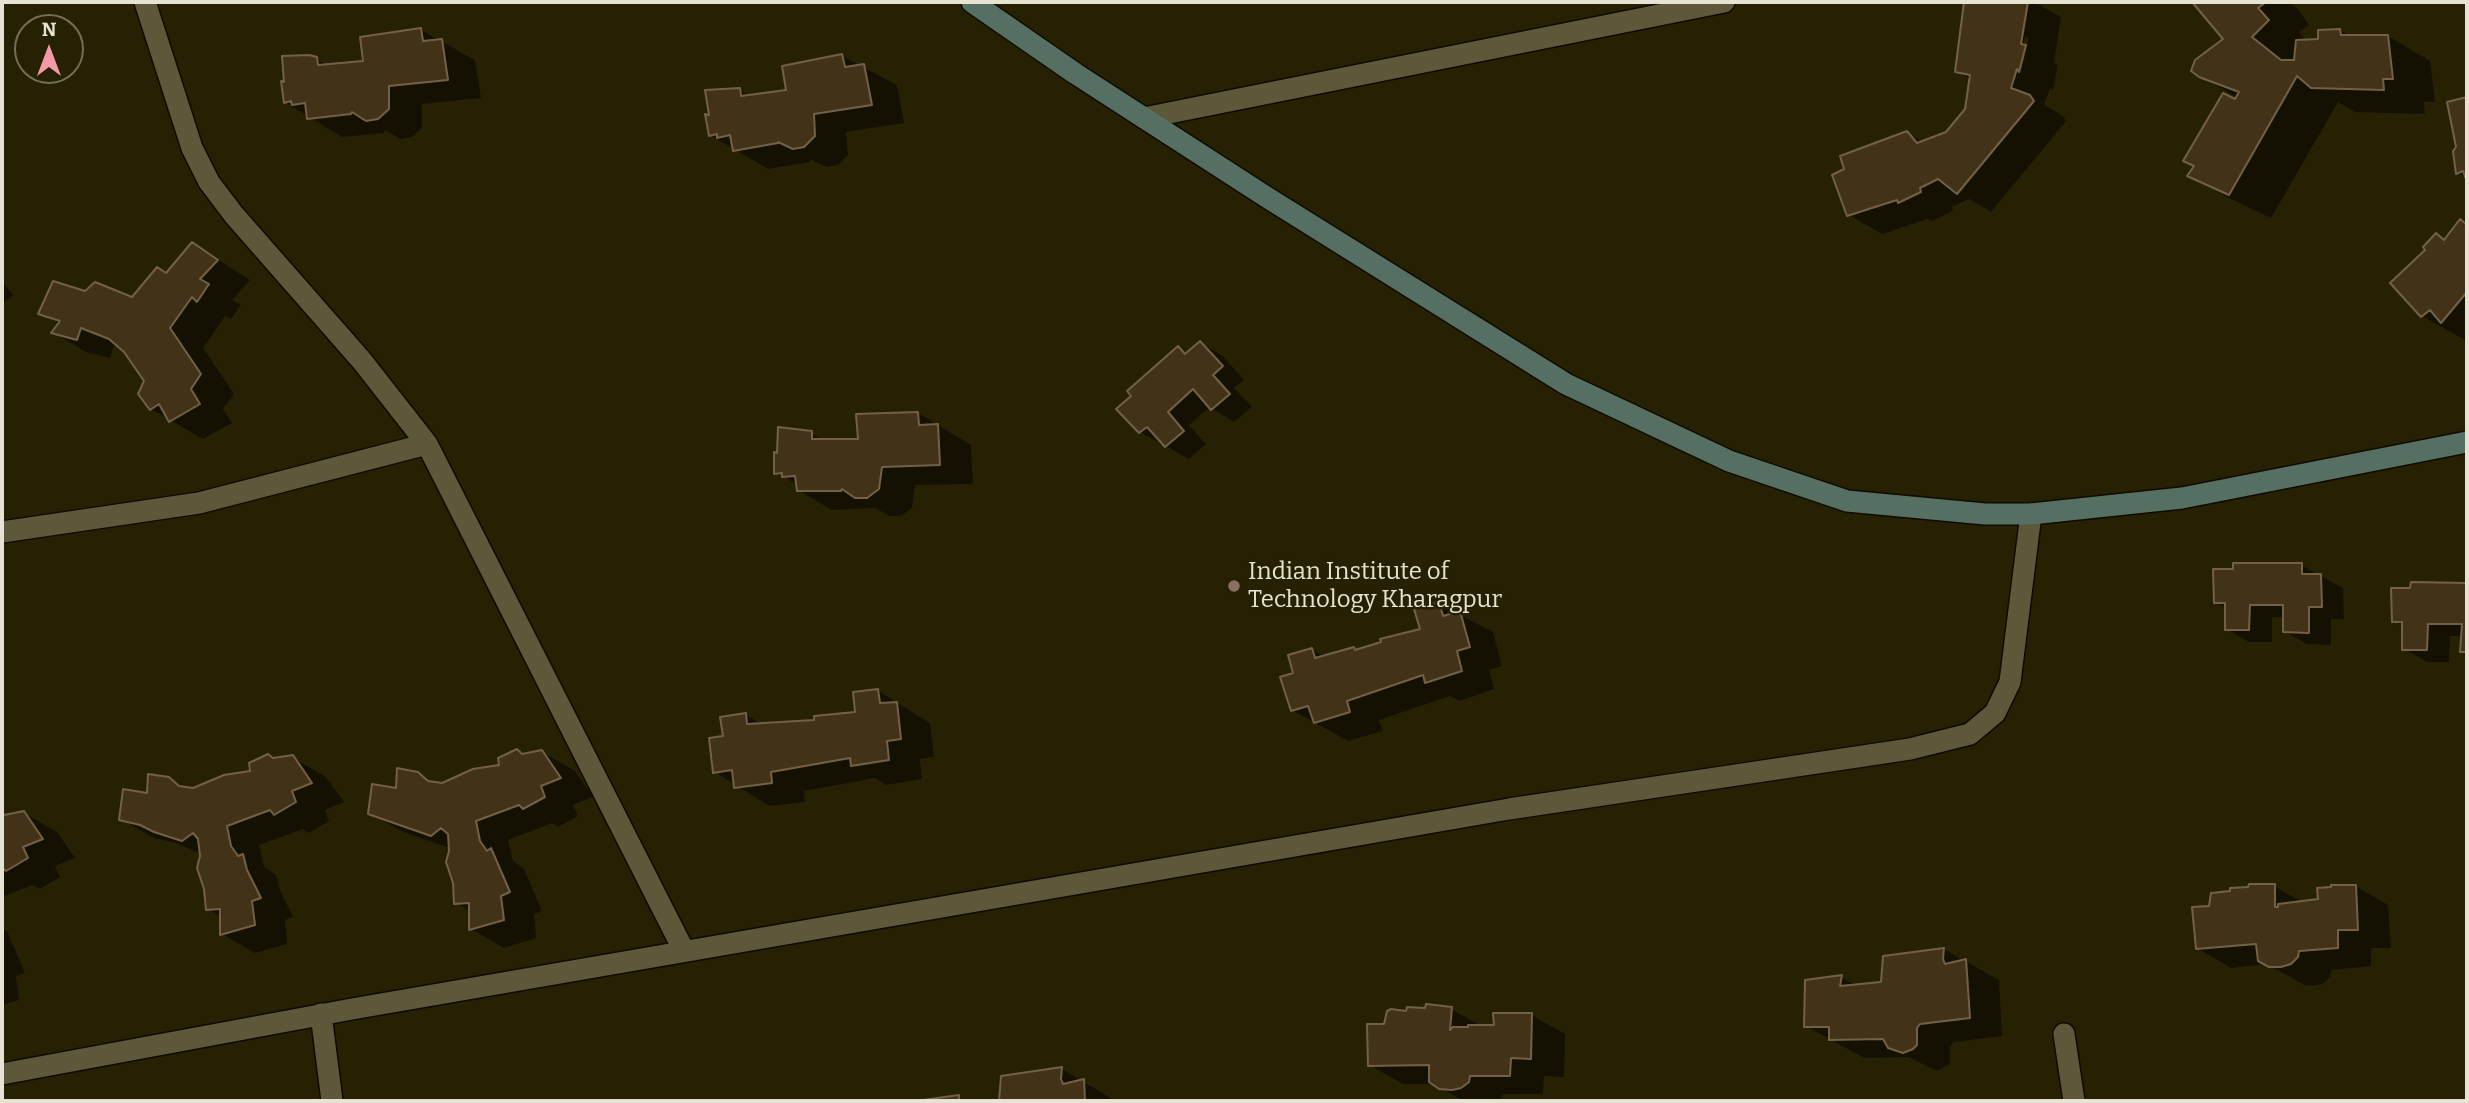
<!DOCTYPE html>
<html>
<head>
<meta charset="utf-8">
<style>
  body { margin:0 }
  #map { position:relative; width:2469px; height:1103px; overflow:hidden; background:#272104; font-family:Bitter,serif }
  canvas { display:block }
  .frame { position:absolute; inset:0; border:4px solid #e6e3d2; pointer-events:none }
  .north { position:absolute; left:14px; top:14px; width:70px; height:70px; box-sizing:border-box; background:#272104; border:2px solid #736f56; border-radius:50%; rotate:0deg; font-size:19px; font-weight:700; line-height:28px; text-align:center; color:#e6e3d2 }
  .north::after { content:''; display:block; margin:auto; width:24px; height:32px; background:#f49aa6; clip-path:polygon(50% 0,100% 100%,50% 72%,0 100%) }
</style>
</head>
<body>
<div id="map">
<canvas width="2469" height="1103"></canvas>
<div class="frame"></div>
<div class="north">N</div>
</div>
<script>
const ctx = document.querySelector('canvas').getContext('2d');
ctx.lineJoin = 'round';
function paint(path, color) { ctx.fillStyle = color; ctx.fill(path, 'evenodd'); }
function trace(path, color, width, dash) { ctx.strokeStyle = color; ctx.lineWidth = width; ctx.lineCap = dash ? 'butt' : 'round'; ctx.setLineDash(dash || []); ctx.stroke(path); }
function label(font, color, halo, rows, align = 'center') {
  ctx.font = font + ' Bitter,serif'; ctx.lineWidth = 5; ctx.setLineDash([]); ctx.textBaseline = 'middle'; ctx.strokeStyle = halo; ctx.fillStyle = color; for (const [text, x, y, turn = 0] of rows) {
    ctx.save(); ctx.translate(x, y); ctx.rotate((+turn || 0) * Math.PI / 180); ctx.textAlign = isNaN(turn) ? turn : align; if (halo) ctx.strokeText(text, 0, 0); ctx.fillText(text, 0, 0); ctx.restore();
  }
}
paint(new Path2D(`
  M 1966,2 L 2034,2 L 2061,17 L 2054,63 L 2058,65 L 2053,90 L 2050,88 L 2044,105 L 2063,116 L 2066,121 L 1991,212 L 1969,199 L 1952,207 L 1953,211 L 1932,221 L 1928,219 L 1882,234 L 1849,215 L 1907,133 L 1923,142 L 1947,134 L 1966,110 L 1971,80 L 1957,71 ZM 2025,37 L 2029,38 L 2021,72 L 2018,72 Z
  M 2194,2 L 2288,2 L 2297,8 L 2309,25 L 2299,32 L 2307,41 L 2319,41 L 2340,30 L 2350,36 L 2388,36 L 2430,61 L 2435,102 L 2424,102 L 2425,114 L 2355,112 L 2338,102 L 2271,218 L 2231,199 L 2189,175 L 2238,98 L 2200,76 L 2225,39 Z
  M 421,30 L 475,60 L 481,98 L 422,104 L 422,128 L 412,137 L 401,139 L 385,130 L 384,133 L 342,137 L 285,102 L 316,59 L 329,66 L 365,62 Z
  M 842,56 L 897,85 L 904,123 L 846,132 L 848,155 L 838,165 L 827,167 L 810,159 L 810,162 L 768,169 L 710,135 L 739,90 L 750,96 L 788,91 Z
  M 2467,98 L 2467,178 L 2458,173 L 2458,147 L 2449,103 Z
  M 2461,221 L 2467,225 L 2467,338 L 2465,340 L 2422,316 L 2427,251 L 2437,235 L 2446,241 Z
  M 193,244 L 250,280 L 232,300 L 241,305 L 231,319 L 225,316 L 203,348 L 234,394 L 223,409 L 232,423 L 203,439 L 151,409 L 146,381 L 124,350 L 114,345 L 110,358 L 86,352 L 54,333 L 60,324 L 40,313 L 85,293 L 133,299 L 167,275 Z
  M 2,281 L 13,295 L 2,304 Z
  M 1201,343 L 1223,356 L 1244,380 L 1234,388 L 1252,407 L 1234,422 L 1210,407 L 1189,425 L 1206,444 L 1189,459 L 1140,432 L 1119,409 L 1179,348 L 1188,354 Z
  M 918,413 L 971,445 L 973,484 L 915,485 L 912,508 L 901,516 L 890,516 L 875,508 L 832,510 L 798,490 L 798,485 L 776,472 L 811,433 L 825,441 L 859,441 Z
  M 2301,565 L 2343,588 L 2344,619 L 2331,619 L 2331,645 L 2307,644 L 2284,631 L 2285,617 L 2272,617 L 2272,642 L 2249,642 L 2226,629 L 2226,608 L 2216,602 Z
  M 2412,584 L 2467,585 L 2467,654 L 2462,651 L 2463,636 L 2450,636 L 2449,662 L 2427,662 L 2404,649 L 2404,627 L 2394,621 L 2412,590 Z
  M 1439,604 L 1493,632 L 1502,666 L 1489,670 L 1494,689 L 1460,701 L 1450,696 L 1379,720 L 1383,731 L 1348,741 L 1292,710 L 1296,674 L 1312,650 L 1325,657 L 1354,649 L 1357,651 L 1422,630 Z
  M 877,690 L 930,723 L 934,757 L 920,759 L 922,779 L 886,785 L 875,778 L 804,791 L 805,802 L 769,806 L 715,772 L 725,737 L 746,715 L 763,725 L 816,721 L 857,714 Z
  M 517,751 L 524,755 L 542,752 L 575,771 L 593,797 L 573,805 L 578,816 L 558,827 L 552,823 L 508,840 L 513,861 L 524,869 L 542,911 L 534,914 L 536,938 L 504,948 L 471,929 L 471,912 L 456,903 L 450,848 L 403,832 L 370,813 L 417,774 L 433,783 L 442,784 L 501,767 Z
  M 292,757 L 326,777 L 344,802 L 325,810 L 329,821 L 309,833 L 303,829 L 259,845 L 264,867 L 276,875 L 280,890 L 293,917 L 285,920 L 287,944 L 255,953 L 222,934 L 222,917 L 208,909 L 201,854 L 176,843 L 154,838 L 121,819 L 168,779 L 184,788 L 194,789 L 252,772 L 275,760 Z
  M 2,813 L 7,816 L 24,813 L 57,832 L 75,858 L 55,866 L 60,877 L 40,889 L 33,885 L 2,897 Z
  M 2274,886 L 2304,903 L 2320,901 L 2355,886 L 2388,905 L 2391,948 L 2371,948 L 2371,966 L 2332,970 L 2330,977 L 2324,983 L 2315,986 L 2304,985 L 2267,964 L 2231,968 L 2197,948 L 2211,908 Z
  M 2,928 L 7,931 L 25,973 L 16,976 L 19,1000 L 2,1005 Z
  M 1944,949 L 1999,980 L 2002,1036 L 1954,1042 L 1950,1047 L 1950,1064 L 1937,1071 L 1908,1057 L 1864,1058 L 1806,1026 L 1841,977 L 1857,986 L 1883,984 L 1885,957 Z
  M 1451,1009 L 1483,1027 L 1495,1027 L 1532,1015 L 1565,1034 L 1564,1077 L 1544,1076 L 1543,1094 L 1503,1094 L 1501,1101 L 1463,1101 L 1434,1084 L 1403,1084 L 1369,1065 L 1386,1026 L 1408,1013 Z
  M 1062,1069 L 1116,1101 L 1001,1101 L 1002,1077 Z`), '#0007');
const building = new Path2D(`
  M 1964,2 L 2028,2 L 2021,44 L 2026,45 L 2019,72 L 2017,69 L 2011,88 L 2030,95 L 2034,101 L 1957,194 L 1938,179 L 1920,188 L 1921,192 L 1898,203 L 1897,200 L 1847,216 L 1832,175 L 1844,169 L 1840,156 L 1907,131 L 1917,143 L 1946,132 L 1965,109 L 1970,75 L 1955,72 Z
  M 2192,2 L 2266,2 L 2258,8 L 2269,20 L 2252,37 L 2281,60 L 2294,60 L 2296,40 L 2318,39 L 2318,30 L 2340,29 L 2341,35 L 2388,35 L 2393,79 L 2383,79 L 2384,90 L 2311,88 L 2297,76 L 2229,195 L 2187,176 L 2194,166 L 2183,161 L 2223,93 L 2235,99 L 2239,92 L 2199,77 L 2191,71 L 2195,60 L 2223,39 Z
  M 421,28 L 423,41 L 442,39 L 448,80 L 389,86 L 389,109 L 378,119 L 366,121 L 352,112 L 351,114 L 307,119 L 305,103 L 292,105 L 291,101 L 284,103 L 281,81 L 284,82 L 282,56 L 309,55 L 317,57 L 318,65 L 363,61 L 360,37 Z
  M 842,54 L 845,67 L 864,64 L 872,105 L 814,114 L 815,136 L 804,147 L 793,149 L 778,142 L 778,143 L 733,151 L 730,135 L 717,138 L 717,134 L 709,136 L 705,114 L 709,115 L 705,90 L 740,88 L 741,96 L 786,90 L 782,66 Z
  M 2467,97 L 2467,182 L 2463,171 L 2456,174 L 2453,151 L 2456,147 L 2447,102 Z
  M 2460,219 L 2467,225 L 2467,292 L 2441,323 L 2430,310 L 2421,317 L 2390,283 L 2425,250 L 2423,247 L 2436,233 L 2444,240 Z
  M 192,242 L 218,260 L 200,279 L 209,284 L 197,302 L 192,297 L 170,328 L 201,374 L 191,389 L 200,404 L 169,422 L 159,404 L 150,410 L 138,394 L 144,381 L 124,352 L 109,339 L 81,328 L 77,340 L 51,333 L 60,321 L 38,314 L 53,281 L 85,291 L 95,282 L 132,297 L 157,267 L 166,273 Z
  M 1200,341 L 1223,366 L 1213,375 L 1230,394 L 1211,410 L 1193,389 L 1168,412 L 1184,431 L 1165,447 L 1147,427 L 1139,433 L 1116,409 L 1131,396 L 1127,391 L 1178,346 L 1185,354 Z
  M 918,412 L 919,425 L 938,424 L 940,465 L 882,467 L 879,489 L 867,498 L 855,498 L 842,489 L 841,491 L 797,491 L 795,476 L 782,477 L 782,473 L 774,474 L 774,452 L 777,453 L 778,427 L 812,431 L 812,439 L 858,439 L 856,414 Z
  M 2233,563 L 2302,563 L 2302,574 L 2321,574 L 2322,607 L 2309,607 L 2309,633 L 2283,632 L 2283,605 L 2250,605 L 2249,630 L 2225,630 L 2225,603 L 2214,603 L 2213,569 L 2233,569 Z
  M 2411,582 L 2467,583 L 2467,652 L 2460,652 L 2462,624 L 2428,624 L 2427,650 L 2402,650 L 2402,622 L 2392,622 L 2391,588 L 2410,588 Z
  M 1439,602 L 1443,616 L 1460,611 L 1470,647 L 1457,651 L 1462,671 L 1425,683 L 1423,675 L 1347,701 L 1350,712 L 1314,723 L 1308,706 L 1291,711 L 1280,677 L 1293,673 L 1288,655 L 1312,648 L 1315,658 L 1354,647 L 1355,650 L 1381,642 L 1380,639 L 1420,629 L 1414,609 Z
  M 878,689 L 880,703 L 897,702 L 901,739 L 887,741 L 889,760 L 851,766 L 850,758 L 771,772 L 772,783 L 734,788 L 732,770 L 713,773 L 709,738 L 723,736 L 720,717 L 746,713 L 747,724 L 814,720 L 814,716 L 855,712 L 853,692 Z
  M 517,749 L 522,754 L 542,750 L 561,778 L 541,786 L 545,797 L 523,809 L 519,805 L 476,821 L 480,841 L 487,851 L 491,848 L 510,892 L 501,896 L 504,920 L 469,930 L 469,903 L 454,904 L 453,883 L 446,862 L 449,851 L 448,834 L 441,828 L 431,836 L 368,814 L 372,784 L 396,788 L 397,768 L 418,772 L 428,781 L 442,783 L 473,769 L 499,765 L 498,758 Z
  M 268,754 L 273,758 L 293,755 L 312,783 L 292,791 L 296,802 L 274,815 L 270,810 L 227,826 L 231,846 L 238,856 L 243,854 L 247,870 L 261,898 L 252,901 L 255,925 L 220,935 L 220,909 L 206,910 L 204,889 L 197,868 L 200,856 L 198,839 L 193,833 L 182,841 L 154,832 L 140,825 L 119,820 L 123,789 L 147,793 L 148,774 L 169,777 L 179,786 L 193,788 L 224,775 L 250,771 L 249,763 Z
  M 24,811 L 43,839 L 23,847 L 28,858 L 6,871 L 2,867 L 2,812 L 4,815 Z
  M 2249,884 L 2275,884 L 2275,907 L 2278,907 L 2278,904 L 2318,899 L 2317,888 L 2331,887 L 2331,885 L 2356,885 L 2358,930 L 2338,930 L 2338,948 L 2299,951 L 2298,957 L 2291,964 L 2281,967 L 2269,967 L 2258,961 L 2256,944 L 2196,949 L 2192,907 L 2209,906 L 2211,893 L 2230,891 L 2230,888 L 2248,887 Z
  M 1944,948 L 1943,959 L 1945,964 L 1966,959 L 1970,1018 L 1920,1024 L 1917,1028 L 1917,1045 L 1913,1049 L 1903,1053 L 1888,1048 L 1883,1039 L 1829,1040 L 1829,1027 L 1804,1027 L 1805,980 L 1842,975 L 1840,986 L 1881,982 L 1883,956 Z
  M 1426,1004 L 1452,1007 L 1450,1030 L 1453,1027 L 1468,1027 L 1468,1025 L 1494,1025 L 1493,1013 L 1532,1013 L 1531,1059 L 1511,1058 L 1510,1076 L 1470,1076 L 1469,1082 L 1461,1088 L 1452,1090 L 1439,1089 L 1429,1082 L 1429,1065 L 1368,1066 L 1367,1024 L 1384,1024 L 1387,1011 L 1391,1009 L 1406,1011 L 1407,1007 L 1425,1008 Z
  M 1062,1067 L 1061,1079 L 1063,1084 L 1084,1079 L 1085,1101 L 999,1101 L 1001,1076 Z
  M 959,1095 L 959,1101 L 923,1101 L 923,1100 Z`);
paint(building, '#423218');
trace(building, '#726146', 2);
const street = new Path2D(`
  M 145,2 L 192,148 L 209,182 L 234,215 L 362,361 L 427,444 L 684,951
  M 1144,118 L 1724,2
  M 2,532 L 199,503 L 427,444
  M 321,1014 L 332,1101
  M 2064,1034 L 2074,1101
  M 2,1074 L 352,1009 L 1509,809 L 1910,749 L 1970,734 L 1995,713 L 2010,682 L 2031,514`);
const secondary = new Path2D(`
  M 972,2 L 1076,74 L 1268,198 L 1566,384 L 1729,461 L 1847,501 L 1985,514 L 2031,514 L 2182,498 L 2467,442`);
trace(street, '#100a00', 24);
trace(secondary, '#100a00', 24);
trace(street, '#5d583a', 21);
trace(secondary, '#557062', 21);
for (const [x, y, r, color] of [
  [1234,586,7,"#8d6e63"]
]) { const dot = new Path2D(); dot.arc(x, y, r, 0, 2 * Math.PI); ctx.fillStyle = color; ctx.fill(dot); trace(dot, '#272104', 2.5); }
label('24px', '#e6e3d2', '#272104', [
  ["Indian Institute of",1248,572],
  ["Technology Kharagpur",1248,600]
], 'left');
</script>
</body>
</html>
